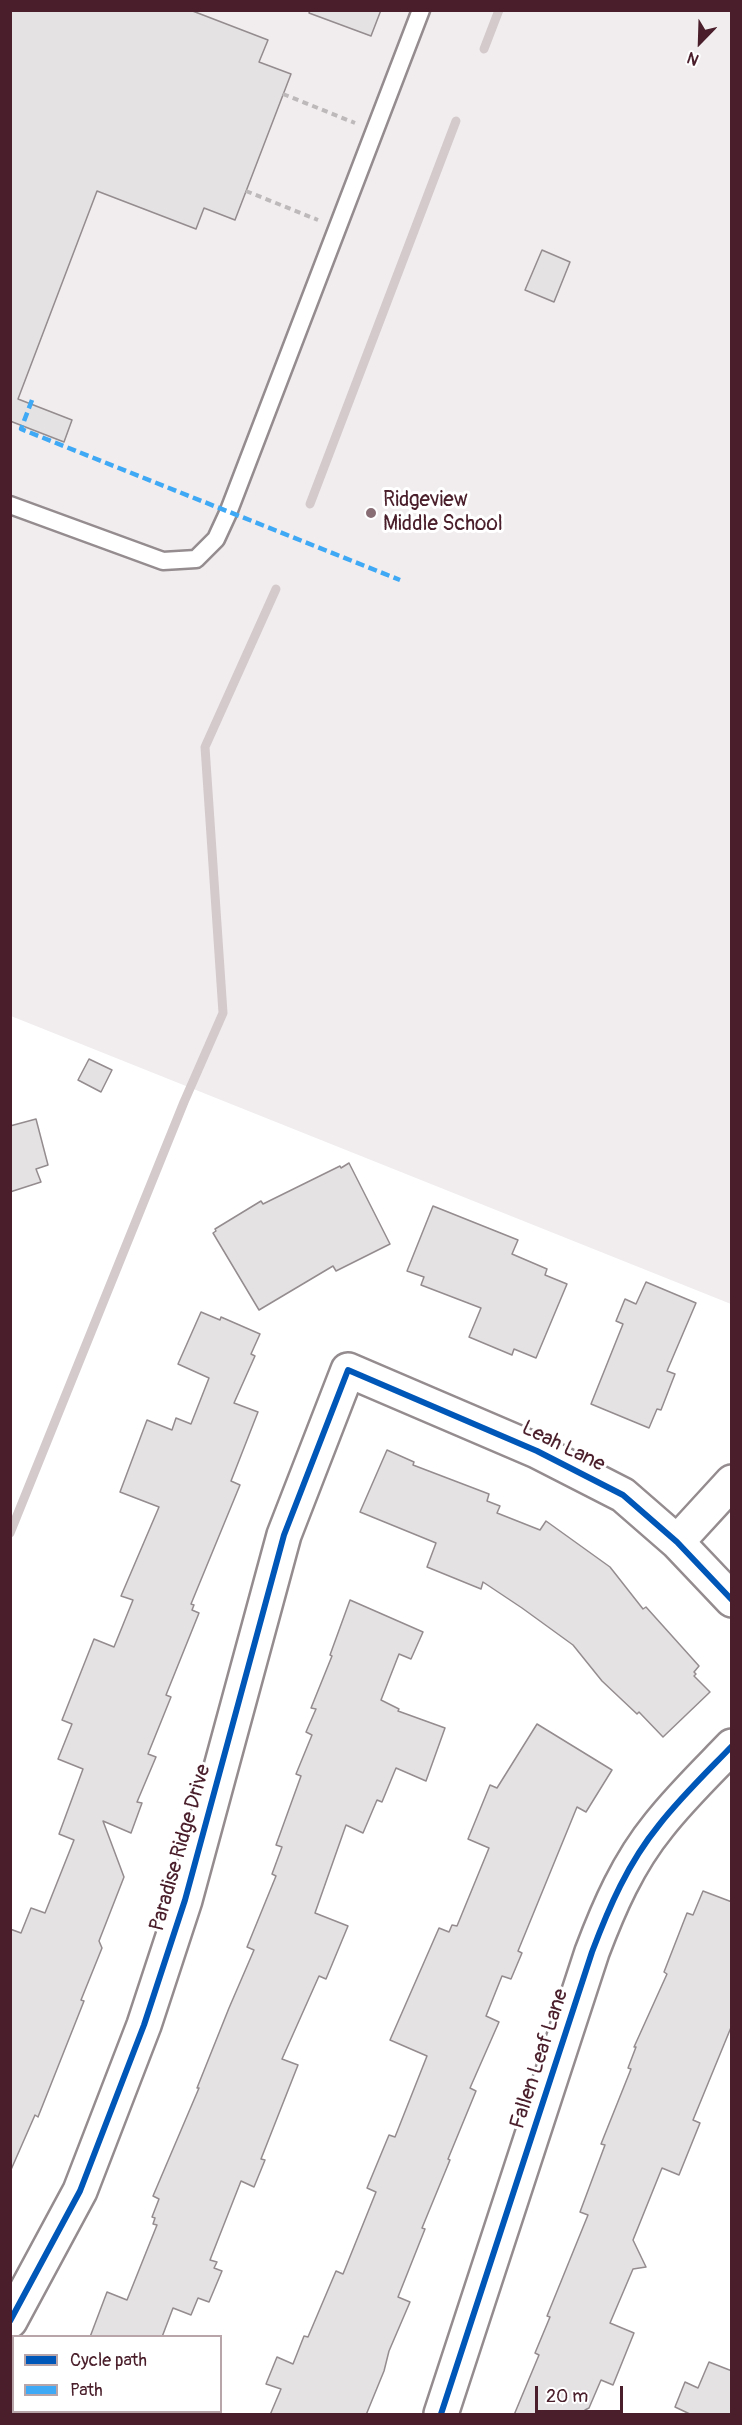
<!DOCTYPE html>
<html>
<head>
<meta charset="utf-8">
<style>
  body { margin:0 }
  #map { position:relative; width:742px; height:2425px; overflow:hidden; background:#fff; font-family:Pangolin,sans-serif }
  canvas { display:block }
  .frame { position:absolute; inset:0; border:12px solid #4a1f2b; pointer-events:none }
  .legend { position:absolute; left:12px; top:2335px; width:210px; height:78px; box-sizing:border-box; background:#fff; border:2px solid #b7a5aa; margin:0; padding:8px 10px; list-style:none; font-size:18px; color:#4a1f2b }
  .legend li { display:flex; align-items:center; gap:12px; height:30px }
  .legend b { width:30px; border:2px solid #b7a5aa }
  .north { position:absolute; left:670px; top:12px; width:60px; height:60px; -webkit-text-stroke:4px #fff; paint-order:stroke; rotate:203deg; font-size:16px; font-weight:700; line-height:24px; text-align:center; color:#4a1f2b }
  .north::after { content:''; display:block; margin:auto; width:21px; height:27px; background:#4a1f2b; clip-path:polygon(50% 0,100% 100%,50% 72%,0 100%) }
  .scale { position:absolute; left:535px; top:2386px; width:88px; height:27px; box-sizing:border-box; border:3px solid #4a1f2b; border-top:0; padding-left:8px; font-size:18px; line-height:21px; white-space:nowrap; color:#4a1f2b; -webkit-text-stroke:4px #fff; paint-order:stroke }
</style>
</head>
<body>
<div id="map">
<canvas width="742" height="2425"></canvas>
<div class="frame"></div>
<ul class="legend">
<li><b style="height:8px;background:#0057b8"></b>Cycle path</li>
<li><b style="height:8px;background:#3fa9f5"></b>Path</li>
</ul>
<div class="north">N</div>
<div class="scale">20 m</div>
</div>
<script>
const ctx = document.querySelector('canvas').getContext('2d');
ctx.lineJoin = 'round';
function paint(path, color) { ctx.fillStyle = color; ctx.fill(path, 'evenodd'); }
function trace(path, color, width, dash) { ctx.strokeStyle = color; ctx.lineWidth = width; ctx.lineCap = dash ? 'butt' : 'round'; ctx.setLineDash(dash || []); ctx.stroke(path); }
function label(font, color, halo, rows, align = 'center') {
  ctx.font = font + ' Pangolin,sans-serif'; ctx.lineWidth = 6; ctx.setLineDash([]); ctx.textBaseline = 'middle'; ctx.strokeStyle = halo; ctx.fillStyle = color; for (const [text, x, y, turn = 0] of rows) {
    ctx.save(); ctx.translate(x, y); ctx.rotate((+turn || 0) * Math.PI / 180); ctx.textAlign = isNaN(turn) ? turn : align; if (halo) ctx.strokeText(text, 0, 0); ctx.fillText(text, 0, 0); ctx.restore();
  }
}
paint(new Path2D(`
  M 10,11 L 731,11 L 731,1304 L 11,1016 Z`), '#f1edee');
trace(new Path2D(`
  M 484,49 L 499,10
  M 310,504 L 456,121
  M 10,1533 L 184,1102 L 223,1013 L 205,747 L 276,589`), '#d4cacc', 9);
const building = new Path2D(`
  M 10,10 L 190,10 L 268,40 L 259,62 L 291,74 L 235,220 L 204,208 L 196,229 L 97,191 L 18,399 L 72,420 L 64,442 L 10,421 Z
  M 310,10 L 381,10 L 371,36 L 309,13 Z
  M 542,250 L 570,262 L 554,302 L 525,290 Z
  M 89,1059 L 112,1070 L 101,1092 L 78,1080 Z
  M 36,1119 L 48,1165 L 36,1169 L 41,1182 L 10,1192 L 10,1126 Z
  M 349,1163 L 390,1244 L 336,1271 L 333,1266 L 259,1310 L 213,1233 L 216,1231 L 215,1229 L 261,1201 L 263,1204 L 340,1166 L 341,1168 Z
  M 433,1206 L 518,1240 L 512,1254 L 547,1269 L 545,1275 L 567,1284 L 536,1358 L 514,1349 L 512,1355 L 469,1337 L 481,1308 L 421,1285 L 424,1277 L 407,1271 Z
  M 646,1282 L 696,1303 L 667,1371 L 675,1374 L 661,1410 L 657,1409 L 649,1428 L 591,1404 L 623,1324 L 616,1321 L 625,1299 L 636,1304 Z
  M 201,1312 L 220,1320 L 221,1317 L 260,1334 L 251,1354 L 255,1356 L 234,1403 L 258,1412 L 231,1481 L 240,1485 L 191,1604 L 194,1605 L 192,1610 L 199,1613 L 166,1695 L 171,1697 L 148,1754 L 156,1757 L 137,1802 L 142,1803 L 131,1833 L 103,1821 L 124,1877 L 99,1941 L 102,1948 L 81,2000 L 84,2001 L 38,2117 L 35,2115 L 10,2172 L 10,1929 L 21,1933 L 31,1908 L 45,1913 L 74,1840 L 59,1834 L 83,1769 L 58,1759 L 72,1724 L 62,1720 L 94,1639 L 114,1647 L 133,1600 L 121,1596 L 159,1507 L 120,1492 L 147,1420 L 172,1430 L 176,1418 L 191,1424 L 209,1378 L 178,1364 Z
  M 387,1450 L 414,1462 L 413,1465 L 489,1494 L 487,1501 L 500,1506 L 497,1513 L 540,1530 L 546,1521 L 610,1567 L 643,1609 L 646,1607 L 699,1666 L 694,1672 L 696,1674 L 694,1676 L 710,1692 L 663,1737 L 639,1712 L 637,1714 L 602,1681 L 573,1645 L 522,1608 L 483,1582 L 481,1589 L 427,1567 L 436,1543 L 360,1512 Z
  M 350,1600 L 423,1632 L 411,1659 L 399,1654 L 381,1700 L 399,1709 L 398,1711 L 445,1728 L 426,1781 L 396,1768 L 382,1802 L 377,1800 L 363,1833 L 346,1825 L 315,1913 L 348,1926 L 326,1979 L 319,1976 L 282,2059 L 298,2065 L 261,2159 L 265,2160 L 254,2187 L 241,2181 L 210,2260 L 217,2262 L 214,2268 L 222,2271 L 209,2302 L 198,2298 L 191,2315 L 173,2308 L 162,2337 L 90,2337 L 107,2292 L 127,2300 L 157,2225 L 153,2224 L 155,2218 L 152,2217 L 159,2199 L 153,2196 L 199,2088 L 197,2088 L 229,2008 L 254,1950 L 247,1947 L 276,1876 L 272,1874 L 282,1847 L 276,1845 L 301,1776 L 296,1774 L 312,1735 L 306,1732 L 316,1709 L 311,1708 L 332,1656 L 330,1655 Z
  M 537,1724 L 612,1770 L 586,1812 L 577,1807 L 518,1951 L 522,1953 L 511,1979 L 502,1976 L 486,2016 L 499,2022 L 470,2088 L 476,2091 L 448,2159 L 450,2160 L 422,2228 L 425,2229 L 398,2297 L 410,2302 L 389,2351 L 384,2371 L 366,2415 L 270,2415 L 281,2389 L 266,2384 L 277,2357 L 293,2364 L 304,2336 L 308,2337 L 336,2271 L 343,2274 L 376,2192 L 367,2188 L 389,2135 L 395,2137 L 427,2056 L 390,2040 L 439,1928 L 449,1932 L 452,1925 L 457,1926 L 489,1848 L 468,1839 L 490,1785 L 497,1788 Z
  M 703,1891 L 732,1902 L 732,2025 L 693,2120 L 700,2123 L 679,2175 L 662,2168 L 633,2240 L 646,2267 L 633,2269 L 610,2323 L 634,2333 L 613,2385 L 601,2380 L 589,2408 L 585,2410 L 583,2415 L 514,2415 L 539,2355 L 535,2353 L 550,2317 L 547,2316 L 588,2215 L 580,2212 L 605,2145 L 601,2144 L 631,2069 L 628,2068 L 636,2047 L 634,2047 L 667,1974 L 664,1972 L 687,1913 L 693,1915 Z
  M 709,2362 L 732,2371 L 732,2415 L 692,2415 L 675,2407 L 685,2382 L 698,2388 Z`);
paint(building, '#e4e2e3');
trace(building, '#948c8e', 1.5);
const service = new Path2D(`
  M 10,505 L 163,561 L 196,559 L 216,539 L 228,513 L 421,10`);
const minor = new Path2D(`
  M 677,1542 L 732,1482
  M 10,2321 L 80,2191 L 144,2025 L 185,1900 L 284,1535 L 348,1370 L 537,1451 L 623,1495 L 677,1542 L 732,1600
  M 441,2414 L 592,1952 C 609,1907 628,1863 659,1825 C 681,1797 707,1772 732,1746`);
trace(service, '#948c8e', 21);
trace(minor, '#948c8e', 38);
trace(new Path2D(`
  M 283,94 L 355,123
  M 246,191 L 318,220`), '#bdb8b9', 4, [6, 4.5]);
trace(service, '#fff', 16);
trace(minor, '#fff', 33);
trace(new Path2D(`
  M 32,400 L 21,429 L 400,580`), '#3fa9f5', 4.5, [9, 4.5]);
trace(new Path2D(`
  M 10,2321 L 80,2191 L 144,2025 L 185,1900 L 284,1535 L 348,1370 L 537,1451 L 623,1495 L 677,1542 L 732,1600
  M 441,2414 L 592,1952 C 609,1907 628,1863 659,1825 C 681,1797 707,1772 732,1746`), '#0057b8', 6);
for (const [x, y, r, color] of [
  [371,513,6,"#896d75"]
]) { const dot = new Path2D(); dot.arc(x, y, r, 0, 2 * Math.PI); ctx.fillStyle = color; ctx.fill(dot); trace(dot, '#fff', 2); }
label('21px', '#4a1f2b', '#fff', [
  ["Ridgeview",383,501],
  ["Middle School",383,525]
], 'left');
label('21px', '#4a1f2b', '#fff', [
  ["Leah Lane",563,1447,26],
  ["Paradise Ridge Drive",181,1848,-74],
  ["Fallen Leaf Lane",540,2059,-72]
]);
</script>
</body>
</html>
